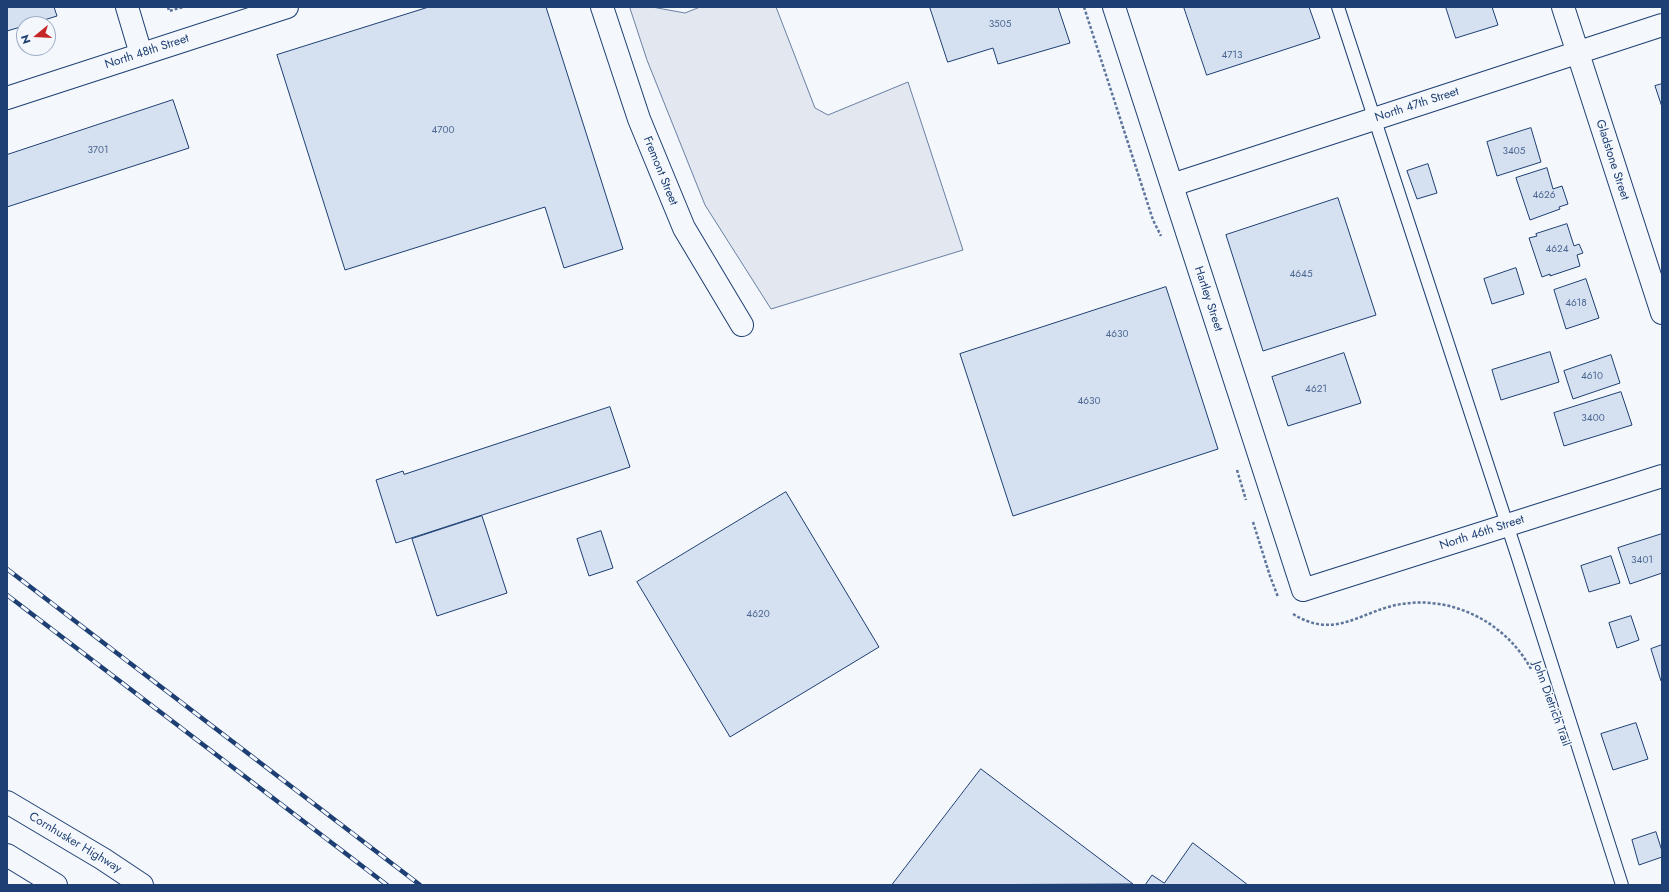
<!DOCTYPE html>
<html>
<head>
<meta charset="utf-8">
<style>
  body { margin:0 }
  #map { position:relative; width:1669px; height:892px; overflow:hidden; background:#f4f7fb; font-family:Jost,sans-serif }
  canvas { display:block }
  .frame { position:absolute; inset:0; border:8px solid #1d3f73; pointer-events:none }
  .north { position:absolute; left:16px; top:16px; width:40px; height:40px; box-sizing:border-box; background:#f4f7fb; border:1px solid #9eadc5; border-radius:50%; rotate:252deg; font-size:11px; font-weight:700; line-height:16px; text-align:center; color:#1d3f73 }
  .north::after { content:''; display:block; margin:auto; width:14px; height:18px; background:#c62828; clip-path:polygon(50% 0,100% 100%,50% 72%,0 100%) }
</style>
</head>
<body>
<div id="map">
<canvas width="1669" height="892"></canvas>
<div class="frame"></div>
<div class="north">N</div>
</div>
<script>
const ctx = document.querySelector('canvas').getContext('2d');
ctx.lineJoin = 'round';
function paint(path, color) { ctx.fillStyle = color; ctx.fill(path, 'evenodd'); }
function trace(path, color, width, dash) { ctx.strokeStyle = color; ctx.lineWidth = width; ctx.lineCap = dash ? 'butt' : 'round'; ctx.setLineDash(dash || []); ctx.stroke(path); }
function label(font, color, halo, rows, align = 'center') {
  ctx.font = font + ' Jost,sans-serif'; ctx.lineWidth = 3; ctx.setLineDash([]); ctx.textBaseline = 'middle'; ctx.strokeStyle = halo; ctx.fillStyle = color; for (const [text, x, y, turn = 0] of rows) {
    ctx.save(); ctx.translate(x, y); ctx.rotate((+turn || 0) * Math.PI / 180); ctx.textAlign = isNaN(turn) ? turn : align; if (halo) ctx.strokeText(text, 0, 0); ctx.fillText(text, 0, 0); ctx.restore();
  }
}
const parking = new Path2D(`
  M 630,7 L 652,7 L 685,13 L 700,7 L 776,7 L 815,108 L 828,115 L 908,82 L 963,250 L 771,309 L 705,205 L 647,60 Z`);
paint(parking, '#e3e8f0');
trace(parking, '#687fa3', 1);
const building = new Path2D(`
  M 7,7 L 54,7 L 57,16 L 31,24 L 24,24 L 24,26 L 7,31 Z
  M 429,7 L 546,7 L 623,249 L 564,268 L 545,207 L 345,270 L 277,55 Z
  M 930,7 L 1058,7 L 1070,43 L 998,64 L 993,48 L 948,62 Z
  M 1184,7 L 1309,7 L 1320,38 L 1207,75 Z
  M 1446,7 L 1492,7 L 1498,25 L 1456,38 Z
  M 1662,84 L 1662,107 L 1655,86 Z
  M 173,100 L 189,148 L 7,207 L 7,155 Z
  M 1531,128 L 1541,162 L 1497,176 L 1487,142 Z
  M 1428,164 L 1437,193 L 1417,199 L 1407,171 Z
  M 1547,168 L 1553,189 L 1562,186 L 1568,204 L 1559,207 L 1560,209 L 1530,220 L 1516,178 Z
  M 1338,198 L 1376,315 L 1263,351 L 1226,235 Z
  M 1567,224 L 1574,246 L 1579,244 L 1583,253 L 1577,255 L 1580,266 L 1550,276 L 1550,274 L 1542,277 L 1529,238 L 1537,236 L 1536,234 Z
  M 1516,268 L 1524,294 L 1492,304 L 1484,279 Z
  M 1586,279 L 1599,318 L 1566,329 L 1554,290 Z
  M 1166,287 L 1218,449 L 1013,516 L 960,354 Z
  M 1550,352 L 1559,382 L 1501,400 L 1492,370 Z
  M 1344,353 L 1361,403 L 1288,426 L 1272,377 Z
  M 1611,355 L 1620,383 L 1573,399 L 1564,371 Z
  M 1621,392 L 1632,425 L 1564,446 L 1554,413 Z
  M 610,407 L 630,467 L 396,543 L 376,480 L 403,471 L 404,474 Z
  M 786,492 L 879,647 L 730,737 L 637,582 Z
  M 482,516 L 507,593 L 437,616 L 412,539 Z
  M 601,531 L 613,568 L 589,576 L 577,539 Z
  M 1662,534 L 1662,573 L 1630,584 L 1618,548 Z
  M 1611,556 L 1620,583 L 1589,592 L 1581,566 Z
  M 1631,616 L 1639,640 L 1617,648 L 1609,623 Z
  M 1662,645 L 1662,681 L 1661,681 L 1651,649 Z
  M 1636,723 L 1648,759 L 1613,770 L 1601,734 Z
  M 981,769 L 1133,884 L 892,885 Z
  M 1656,832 L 1662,851 L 1662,857 L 1639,865 L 1632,840 Z
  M 1193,843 L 1248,885 L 1145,885 L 1152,875 L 1164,883 Z`);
paint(building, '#d5e0f0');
trace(building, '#1d3f73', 1);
const service = new Path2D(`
  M 1338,7 L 1517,555 L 1622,885`);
const minor = new Path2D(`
  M 127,7 L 141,54
  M 602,7 L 639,119 L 684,228 L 742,325
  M 1114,7 L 1303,590 L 1662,476
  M 1563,7 L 1662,313
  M 1172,185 L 1662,25`);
const secondary = new Path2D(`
  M 7,98 L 287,7`);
const primary = new Path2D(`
  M 7,802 L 103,859 L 142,885
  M 7,855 L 56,885`);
trace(service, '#1d3f73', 14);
trace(minor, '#1d3f73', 24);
trace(secondary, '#1d3f73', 24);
trace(primary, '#1d3f73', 24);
trace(new Path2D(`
  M 168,7 L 169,11 L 183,7
  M 1084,7 L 1153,220 L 1161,236
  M 1237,470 L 1246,500
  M 1253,522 L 1270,576 L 1278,597
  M 1293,614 C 1331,637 1352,618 1388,607 C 1444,591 1504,619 1531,669`), '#5e769c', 2.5, [3, 2]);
trace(service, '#f4f7fb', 12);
trace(minor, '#f4f7fb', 22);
trace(secondary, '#f4f7fb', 22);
trace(primary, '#f4f7fb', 22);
const rail = new Path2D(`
  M 7,569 L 420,885
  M 7,595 L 387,885`);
trace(rail, '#1d3f73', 4.5);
trace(rail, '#f4f7fb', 3, [9]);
label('10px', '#4b6792', null, [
  ["3505",1000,25],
  ["4713",1232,56],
  ["4700",443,131],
  ["3701",98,151],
  ["3405",1514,152],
  ["4626",1544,196],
  ["4624",1557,250],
  ["4645",1301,275],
  ["4618",1576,304],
  ["4630",1117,335],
  ["4610",1592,377],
  ["4621",1316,390],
  ["4630",1089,402],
  ["3400",1593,419],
  ["3401",1642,561],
  ["4620",758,615]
]);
label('12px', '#1d3f73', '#f4f7fb', [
  ["North 48th Street",147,52,-18],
  ["North 47th Street",1417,105,-18],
  ["Gladstone Street",1612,160,72],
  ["Fremont Street",660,171,68],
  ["Hartley Street",1208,299,72],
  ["North 46th Street",1482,533,-18],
  ["John Dietrich Trail",1551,704,70],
  ["Cornhusker Highway",75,843,31]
]);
</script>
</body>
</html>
